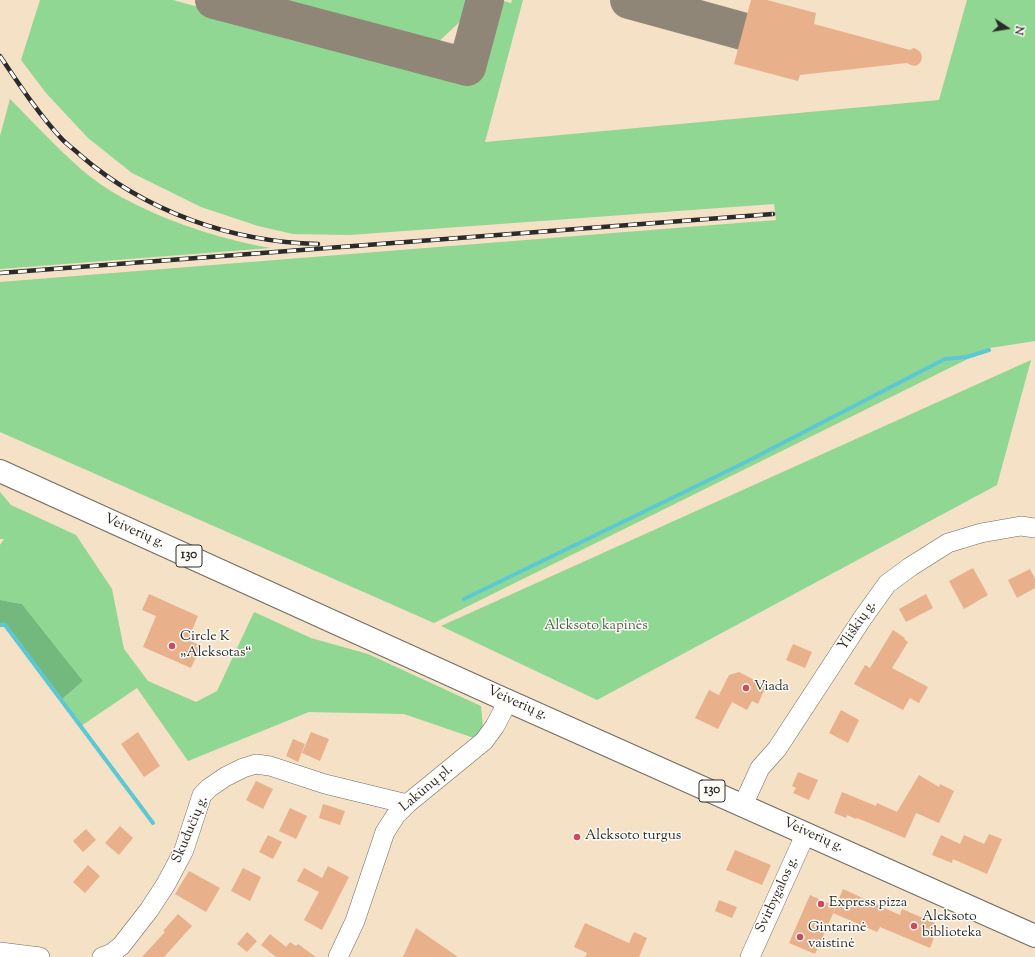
<!DOCTYPE html>
<html>
<head>
<meta charset="utf-8">
<style>
  body { margin:0 }
  #map { position:relative; width:1035px; height:957px; overflow:hidden; background:#f4e1c6; font-family:"Sorts Mill Goudy",serif }
  canvas { display:block }
  .north { position:absolute; left:987px; top:8px; width:40px; height:40px; -webkit-text-stroke:3px #fdfcf7; paint-order:stroke; rotate:102deg; font-size:11px; font-weight:700; line-height:16px; text-align:center; color:#2b2b2b }
  .north::after { content:''; display:block; margin:auto; width:14px; height:18px; background:#2b2b2b; clip-path:polygon(50% 0,100% 100%,50% 72%,0 100%) }
</style>
</head>
<body>
<div id="map">
<canvas width="1035" height="957"></canvas>
<div class="north">N</div>
</div>
<script>
const ctx = document.querySelector('canvas').getContext('2d');
ctx.lineJoin = 'round';
function paint(path, color) { ctx.fillStyle = color; ctx.fill(path, 'evenodd'); }
function trace(path, color, width, dash) { ctx.strokeStyle = color; ctx.lineWidth = width; ctx.lineCap = dash ? 'butt' : 'round'; ctx.setLineDash(dash || []); ctx.stroke(path); }
function label(font, color, halo, rows, align = 'center') {
  ctx.font = font + ' "Sorts Mill Goudy",serif'; ctx.lineWidth = 3; ctx.setLineDash([]); ctx.textBaseline = 'middle'; ctx.strokeStyle = halo; ctx.fillStyle = color; for (const [text, x, y, turn = 0] of rows) {
    ctx.save(); ctx.translate(x, y); ctx.rotate((+turn || 0) * Math.PI / 180); ctx.textAlign = isNaN(turn) ? turn : align; if (halo) ctx.strokeText(text, 0, 0); ctx.fillText(text, 0, 0); ctx.restore();
  }
}
paint(new Path2D(`
  M 40,0 L 173,0 L 477,84 L 500,0 L 511,3 L 512,0 L 523,0 L 485,142 L 939,100 L 967,0 L 1035,0 L 1035,341 L 990,348 L 434,623 L 0,432 L 0,282 L 776,220 L 774,204 L 349,235 L 293,234 L 258,226 L 201,207 L 132,173 L 88,138 L 46,93 L 21,60 Z
  M 266,0 L 472,0 L 468,14 L 434,46 Z
  M 10,99 C 34,123 57,148 82,170 C 128,210 211,238 271,248 L 0,269 L 0,136 Z
  M 1031,360 L 997,485 L 597,700 L 441,626 Z
  M 0,492 L 11,505 L 76,535 L 112,589 L 124,649 L 148,681 L 196,702 L 217,691 L 254,612 L 311,638 L 368,654 L 481,706 L 483,728 L 474,738 L 404,714 L 309,712 L 188,761 L 137,688 L 81,726 L 61,700 L 83,681 L 22,604 L 0,600 L 0,545 L 4,539 L 0,539 Z`), '#8fd792');
paint(new Path2D(`
  M 0,600 L 22,604 L 83,681 L 61,700 L 5,625 L 0,624 Z`), '#73b87c');
trace(new Path2D(`
  M 464,599 L 744,463 L 945,359 L 967,357 L 989,350
  M 0,625 L 5,625 L 153,823`), '#5cc8d4', 4);
trace(new Path2D(`
  M 214,0 L 467,67 L 485,0
  M 629,0 L 742,31`), '#908678', 38);
paint(new Path2D(`
  M 751,0 L 767,0 L 816,13 L 814,24 L 910,50 L 914,48 L 918,50 L 921,53 L 922,57 L 921,61 L 919,64 L 915,66 L 911,65 L 907,63 L 800,75 L 798,81 L 734,64 Z
  M 973,568 L 988,595 L 964,609 L 949,581 Z
  M 1030,569 L 1035,579 L 1035,588 L 1017,598 L 1008,580 Z
  M 149,594 L 198,616 L 188,640 L 201,646 L 191,668 L 143,647 L 156,616 L 142,610 Z
  M 926,594 L 933,608 L 906,622 L 899,609 Z
  M 893,630 L 905,638 L 904,639 L 908,642 L 892,668 L 928,687 L 919,703 L 910,698 L 903,710 L 854,684 L 865,665 L 870,668 Z
  M 793,644 L 812,652 L 805,668 L 786,660 Z
  M 739,672 L 766,686 L 758,704 L 752,701 L 747,710 L 732,702 L 718,729 L 695,718 L 709,690 L 719,695 L 729,675 Z
  M 841,710 L 859,720 L 848,743 L 829,733 Z
  M 138,732 L 160,766 L 144,777 L 121,744 Z
  M 311,732 L 329,739 L 320,761 L 302,753 Z
  M 293,739 L 305,744 L 298,762 L 286,756 Z
  M 798,772 L 818,780 L 809,800 L 793,793 L 796,788 L 792,786 Z
  M 919,775 L 939,787 L 940,784 L 954,791 L 939,823 L 916,813 L 905,838 L 857,818 L 856,819 L 847,815 L 846,818 L 834,813 L 842,792 L 876,806 L 877,803 L 897,812 Z
  M 256,781 L 273,789 L 263,809 L 246,800 Z
  M 323,804 L 345,811 L 340,825 L 319,818 Z
  M 290,808 L 307,816 L 296,839 L 279,831 Z
  M 120,826 L 133,838 L 119,855 L 105,843 Z
  M 86,829 L 96,840 L 83,852 L 73,841 Z
  M 989,834 L 1002,839 L 987,874 L 953,859 L 952,863 L 932,855 L 941,835 L 960,844 L 964,835 L 984,844 Z
  M 268,835 L 282,842 L 273,859 L 259,852 Z
  M 735,850 L 771,865 L 762,885 L 726,870 Z
  M 88,865 L 100,876 L 85,893 L 73,882 Z
  M 328,866 L 349,877 L 322,930 L 304,920 L 319,892 L 297,881 L 304,868 L 322,878 Z
  M 243,868 L 261,877 L 250,901 L 231,891 Z
  M 189,871 L 220,888 L 206,912 L 175,894 Z
  M 843,889 L 900,915 L 902,909 L 935,923 L 932,930 L 936,932 L 930,948 L 880,927 L 877,932 L 833,913 Z
  M 810,895 L 836,907 L 815,954 L 789,943 Z
  M 719,900 L 737,907 L 732,918 L 715,911 Z
  M 178,914 L 192,926 L 164,957 L 142,957 L 165,932 L 163,931 Z
  M 585,923 L 629,943 L 634,932 L 647,938 L 639,957 L 585,957 L 587,953 L 574,947 Z
  M 416,928 L 458,957 L 403,957 Z
  M 247,932 L 257,941 L 247,952 L 237,944 Z
  M 270,934 L 286,947 L 290,942 L 296,946 L 298,944 L 316,957 L 276,957 L 261,945 Z`), '#e9b08c');
const minor = new Path2D(`
  M 743,805 L 760,768 L 777,749 L 862,619 L 887,584 L 910,567 L 948,543 L 981,533 L 1021,526 L 1035,528
  M 0,952 L 40,957
  M 102,957 L 112,953 L 121,946 L 149,910 L 166,884 L 184,850 L 202,795 L 209,788 L 225,777 L 243,768 L 256,764 L 270,766 L 325,784 L 407,804
  M 338,957 L 355,921 L 385,832 L 396,815 L 407,804 L 484,741 L 495,726 L 508,701
  M 750,957 L 806,833`);
const major = new Path2D(`
  M 0,471 L 497,696 L 1035,936`);
trace(minor, '#716b61', 20);
trace(major, '#716b61', 24);
trace(minor, '#fff', 19);
trace(major, '#fff', 22);
const rail = new Path2D(`
  M 0,56 C 19,84 37,112 60,137 C 66,144 74,149 80,155 C 146,212 232,242 318,244
  M 0,273 L 773,214`);
trace(rail, '#2b2b2b', 4.5);
trace(rail, '#fdfcf7', 3, [9]);
for (const [x, y, r, color] of [
  [172,646,4,"#d1495b"],
  [746,688,4,"#d1495b"],
  [577,837,4,"#d1495b"],
  [821,904,4,"#d1495b"],
  [914,926,4,"#d1495b"],
  [800,937,4,"#d1495b"]
]) { const dot = new Path2D(); dot.arc(x, y, r, 0, 2 * Math.PI); ctx.fillStyle = color; ctx.fill(dot); trace(dot, '#fdfcf7', 1.5); }
for (const [x, y, w] of [
  [189,556,26],
  [712,791,26]
]) { const box = new Path2D(); box.roundRect(x - w / 2, y - 11, w, 22, 3); ctx.fillStyle = '#fdfcf7'; ctx.fill(box); trace(box, '#2b2b2b', 1); }
label('bold 13px', '#2b2b2b', null, [
  ["130",189,556],
  ["130",712,791]
]);
label('14px', '#2b2b2b', '#fdfcf7', [
  ["Veiverių g.",134,532,24],
  ["Yliškių g.",858,626,-56],
  ["Veiverių g.",517,704,24],
  ["Lakūnų pl.",427,789,-40],
  ["Skudučių g.",191,830,-67],
  ["Veiverių g.",813,836,24],
  ["Svirbygalos g.",778,895,-65]
]);
label('14px', '#495f4a', '#fdfcf7', [
  ["Aleksoto kapinės",596,627]
]);
label('14px', '#2b2b2b', '#fdfcf7', [
  ["Circle K",180,638],
  ["„Aleksotas“",180,654],
  ["Viada",754,688],
  ["Aleksoto turgus",585,837],
  ["Express pizza",829,904],
  ["Aleksoto",922,918],
  ["biblioteka",922,934],
  ["Gintarinė",808,929],
  ["vaistinė",808,945]
], 'left');
</script>
</body>
</html>
